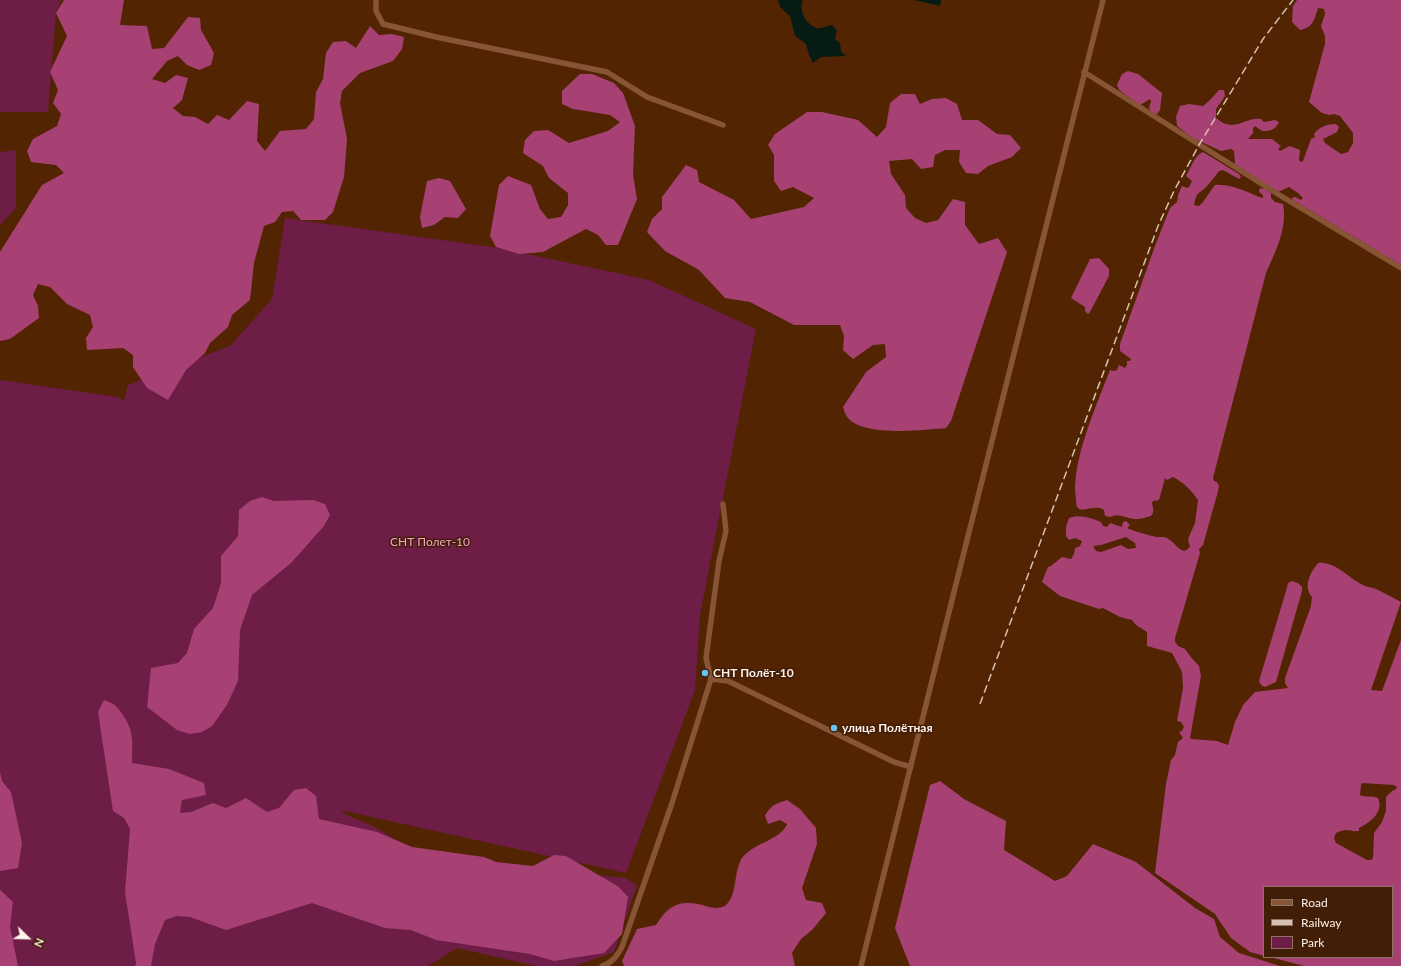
<!DOCTYPE html>
<html>
<head>
<meta charset="utf-8">
<style>
  body { margin:0 }
  #map { position:relative; width:1401px; height:966px; overflow:hidden; background:#522401; font-family:Lato,sans-serif }
  canvas { display:block }
  .legend { position:absolute; left:1263px; top:886px; width:130px; height:72px; box-sizing:border-box; background:#411e05; border:1px solid #8d7361; margin:0; padding:5px 7px; list-style:none; font-size:12px; color:#fff2eb }
  .legend li { display:flex; align-items:center; gap:8px; height:20px }
  .legend b { width:20px; border:1px solid #8d7361 }
  .north { position:absolute; left:8px; top:918px; width:40px; height:40px; -webkit-text-stroke:3px #411e05; paint-order:stroke; rotate:113deg; font-size:11px; font-weight:700; line-height:16px; text-align:center; color:#fff2eb }
  .north::after { content:''; display:block; margin:auto; width:14px; height:18px; background:#fff2eb; clip-path:polygon(50% 0,100% 100%,50% 72%,0 100%) }
</style>
</head>
<body>
<div id="map">
<canvas width="1401" height="966"></canvas>
<ul class="legend">
<li><b style="height:5px;background:#875535"></b>Road</li>
<li><b style="height:5px;background:#d6c1b3"></b>Railway</li>
<li><b style="height:11px;background:#6e1d47"></b>Park</li>
</ul>
<div class="north">N</div>
</div>
<script>
const ctx = document.querySelector('canvas').getContext('2d');
ctx.lineJoin = 'round';
function paint(path, color) { ctx.fillStyle = color; ctx.fill(path, 'evenodd'); }
function trace(path, color, width, dash) { ctx.strokeStyle = color; ctx.lineWidth = width; ctx.lineCap = dash ? 'butt' : 'round'; ctx.setLineDash(dash || []); ctx.stroke(path); }
function label(font, color, halo, rows, align = 'center') {
  ctx.font = font + ' Lato,sans-serif'; ctx.lineWidth = 3; ctx.setLineDash([]); ctx.textBaseline = 'middle'; ctx.strokeStyle = halo; ctx.fillStyle = color; for (const [text, x, y, turn = 0] of rows) {
    ctx.save(); ctx.translate(x, y); ctx.rotate((+turn || 0) * Math.PI / 180); ctx.textAlign = isNaN(turn) ? turn : align; if (halo) ctx.strokeText(text, 0, 0); ctx.fillText(text, 0, 0); ctx.restore();
  }
}
paint(new Path2D(`
  M 0,0 L 61,0 L 56,13 L 48,112 L 0,112 Z
  M 16,150 L 16,208 L 0,225 L 0,152 Z
  M 285,218 L 499,248 L 649,280 L 756,329 L 700,615 L 695,690 L 626,873 L 340,810 L 349,816 L 375,827 L 410,849 L 486,868 L 561,871 L 625,878 L 637,885 L 614,952 L 575,966 L 536,966 L 457,948 L 428,966 L 0,966 L 0,380 L 118,397 L 124,400 L 128,385 L 230,346 L 272,299 Z`), '#6e1d47');
paint(new Path2D(`
  M 64,0 L 124,0 L 120,25 L 147,26 L 152,49 L 164,48 L 188,17 L 200,18 L 201,30 L 214,53 L 211,65 L 199,70 L 187,65 L 178,56 L 167,61 L 152,79 L 165,83 L 176,75 L 188,78 L 182,100 L 173,108 L 183,116 L 195,117 L 208,124 L 217,115 L 229,120 L 247,101 L 259,104 L 257,141 L 265,151 L 280,131 L 306,129 L 314,119 L 316,92 L 323,79 L 326,53 L 333,42 L 346,41 L 356,48 L 370,26 L 379,35 L 392,34 L 404,37 L 402,49 L 393,61 L 360,73 L 342,91 L 340,103 L 347,139 L 344,177 L 333,212 L 325,220 L 301,220 L 293,211 L 282,212 L 275,222 L 264,226 L 254,263 L 250,300 L 232,315 L 228,327 L 210,343 L 205,353 L 186,370 L 168,400 L 147,388 L 133,367 L 133,355 L 123,348 L 87,350 L 86,338 L 93,327 L 90,315 L 67,304 L 50,287 L 38,284 L 33,295 L 38,306 L 39,318 L 10,339 L 0,341 L 0,252 L 42,185 L 64,173 L 56,165 L 31,162 L 27,151 L 33,139 L 57,126 L 61,114 L 53,103 L 58,90 L 50,72 L 67,36 L 56,13 Z
  M 1297,0 L 1401,0 L 1401,265 L 1293,200 L 1292,198 L 1295,197 L 1301,200 L 1303,198 L 1298,193 L 1289,187 L 1278,192 L 1235,164 L 1234,151 L 1231,149 L 1221,151 L 1193,138 L 1177,126 L 1176,117 L 1180,106 L 1189,104 L 1203,106 L 1210,100 L 1219,90 L 1224,90 L 1225,96 L 1216,109 L 1216,118 C 1235,134 1243,117 1261,119 L 1264,122 L 1275,120 L 1279,122 C 1275,130 1271,131 1262,131 L 1255,126 L 1253,128 L 1253,133 L 1248,139 L 1272,139 L 1281,146 L 1278,149 L 1280,151 L 1290,146 L 1300,150 L 1299,160 L 1301,162 L 1303,161 L 1311,139 L 1315,137 L 1314,134 C 1319,127 1327,124 1336,124 L 1339,127 L 1337,132 L 1323,139 L 1325,143 L 1341,154 L 1348,152 L 1353,143 L 1353,133 L 1340,116 L 1334,114 L 1329,115 L 1322,113 L 1309,102 L 1325,44 L 1325,36 L 1321,26 L 1325,14 L 1324,9 L 1318,8 C 1314,21 1313,27 1300,30 L 1292,22 L 1293,6 Z
  M 1128,71 L 1138,74 L 1162,93 L 1160,110 L 1157,114 L 1152,113 L 1149,108 L 1151,101 L 1150,99 L 1140,105 L 1119,90 L 1117,85 L 1122,74 Z
  M 580,74 L 592,74 L 614,83 L 623,93 L 635,126 L 633,175 L 637,199 L 618,245 L 606,245 L 598,235 L 586,229 L 543,252 L 519,254 L 496,247 L 490,236 L 499,185 L 508,176 L 531,185 L 540,209 L 548,219 L 561,217 L 568,205 L 568,193 L 549,178 L 543,166 L 523,153 L 525,140 L 534,131 L 548,130 L 569,143 L 608,131 L 620,122 L 610,115 L 573,109 L 562,104 L 562,91 Z
  M 901,94 L 915,94 L 920,104 L 932,99 L 946,98 L 957,104 L 962,120 L 978,120 L 997,134 L 1010,135 L 1021,148 L 1012,157 L 988,166 L 978,174 L 966,173 L 959,162 L 960,150 L 945,150 L 935,155 L 933,167 L 921,169 L 912,159 L 889,161 L 891,174 L 905,195 L 906,208 L 915,218 L 926,223 L 938,220 L 953,199 L 965,202 L 965,225 L 979,244 L 998,238 L 1007,252 L 951,421 L 946,428 C 923,430 864,437 848,418 C 845,415 844,410 843,407 L 866,372 L 886,357 L 885,344 L 873,345 L 853,359 L 843,350 L 844,336 L 840,325 L 794,325 L 750,302 L 725,298 L 699,270 L 665,251 L 647,232 L 652,219 L 662,209 L 662,197 L 686,165 L 697,170 L 699,182 L 734,200 L 751,219 L 804,207 L 814,198 L 793,187 L 781,191 L 774,181 L 774,155 L 768,145 L 775,134 L 807,112 L 822,112 L 858,120 L 877,137 L 886,127 L 890,103 Z
  M 1203,152 L 1239,174 L 1241,177 L 1239,179 L 1223,170 L 1219,171 C 1215,176 1211,182 1206,187 C 1198,195 1197,191 1194,205 L 1199,206 C 1204,202 1210,191 1215,185 C 1227,184 1240,189 1250,193 C 1255,195 1258,197 1263,198 L 1263,195 L 1259,192 L 1260,188 L 1265,189 L 1271,193 L 1271,198 L 1275,202 L 1283,204 C 1288,227 1275,253 1266,273 L 1213,478 L 1214,481 L 1217,482 L 1219,486 L 1217,495 L 1203,545 L 1199,549 L 1200,553 L 1175,638 L 1175,642 L 1178,646 L 1185,649 L 1190,656 L 1199,666 L 1201,676 L 1190,738 L 1192,739 L 1217,741 L 1228,745 L 1235,722 L 1243,705 L 1255,692 L 1288,688 L 1285,683 L 1285,678 L 1311,606 L 1312,597 C 1303,586 1310,573 1318,563 C 1335,561 1347,577 1361,584 C 1366,587 1371,587 1376,589 C 1385,593 1393,598 1401,602 L 1371,690 L 1382,691 L 1401,640 L 1401,966 L 1304,966 L 1270,957 L 1392,957 L 1392,887 L 1264,887 L 1264,956 L 1250,952 L 1231,938 L 1215,914 L 1155,873 L 1166,784 L 1171,760 L 1175,755 L 1178,742 L 1183,738 L 1179,732 L 1182,731 L 1184,727 L 1181,722 L 1177,721 L 1183,688 L 1182,672 L 1172,653 L 1147,646 L 1147,632 L 1136,625 L 1132,620 L 1120,617 L 1103,608 L 1099,609 L 1060,596 L 1042,582 L 1048,567 L 1051,566 L 1062,557 L 1071,559 L 1074,554 L 1075,548 L 1080,546 L 1082,541 L 1075,538 L 1069,540 L 1066,536 L 1066,527 L 1069,518 C 1080,514 1090,518 1101,522 L 1103,526 L 1107,527 L 1110,523 L 1122,527 L 1123,522 L 1126,521 L 1130,525 L 1127,528 C 1130,530 1154,537 1158,537 C 1160,537 1162,537 1164,537 C 1173,539 1177,550 1185,551 L 1190,547 L 1188,539 L 1195,523 L 1198,500 C 1192,491 1183,482 1173,477 L 1167,480 L 1165,478 L 1159,500 L 1153,501 L 1152,503 C 1153,509 1155,511 1151,516 C 1146,517 1142,519 1137,519 C 1128,520 1118,512 1111,517 L 1105,516 L 1104,510 C 1096,504 1083,513 1078,508 C 1076,506 1076,502 1076,499 C 1070,464 1097,404 1110,370 L 1114,371 L 1117,370 L 1119,365 L 1125,368 L 1127,365 L 1127,361 L 1130,361 L 1131,359 L 1120,351 L 1120,344 L 1155,246 L 1170,208 L 1177,202 L 1178,195 L 1182,186 L 1187,188 L 1189,187 L 1192,181 L 1186,176 C 1191,168 1194,156 1203,152 ZM 1126,537 L 1135,543 L 1136,548 L 1128,549 L 1121,545 L 1101,552 L 1096,551 L 1093,546 L 1101,545 ZM 1362,783 L 1394,785 L 1397,787 L 1396,789 L 1392,791 L 1386,797 L 1386,811 L 1382,822 L 1374,833 L 1373,858 L 1371,860 L 1367,860 L 1336,843 L 1334,838 L 1336,833 C 1348,827 1349,832 1359,831 L 1359,828 C 1371,822 1384,812 1378,798 C 1372,795 1365,798 1360,795 L 1361,785 Z
  M 439,178 L 450,181 L 466,209 L 458,218 L 445,217 L 434,225 L 422,228 L 420,217 L 427,181 Z
  M 1099,258 L 1109,269 L 1109,276 L 1090,312 L 1088,314 L 1085,311 L 1085,307 L 1071,298 L 1090,259 Z
  M 262,497 L 274,501 L 313,500 L 325,504 L 330,515 L 324,526 L 291,563 L 252,595 L 240,630 L 238,681 L 227,705 L 212,726 L 202,732 L 190,734 L 177,730 L 147,707 L 151,668 L 178,663 L 187,653 L 194,629 L 213,608 L 221,583 L 221,556 L 238,536 L 239,510 L 250,501 Z
  M 1292,581 L 1298,583 L 1302,587 L 1302,591 L 1276,682 L 1265,687 L 1261,685 L 1259,681 L 1286,591 L 1288,583 Z
  M 104,700 C 115,704 116,705 123,715 C 135,733 132,743 132,763 L 169,769 L 204,783 L 206,795 L 182,800 L 180,813 L 191,812 L 213,803 L 226,808 L 246,798 L 267,812 L 279,808 L 294,790 L 306,788 L 316,796 L 319,819 L 377,832 L 412,847 L 484,857 L 496,862 L 533,866 L 554,855 L 566,856 L 619,887 L 628,897 L 622,934 L 604,953 L 554,961 L 530,954 L 436,940 L 411,930 L 385,928 L 312,903 L 226,930 L 190,917 L 177,916 L 165,920 L 155,944 L 151,966 L 135,966 L 136,963 L 125,892 L 130,829 L 124,818 L 113,811 L 98,712 Z
  M 0,772 L 2,781 L 11,792 L 22,843 L 18,868 L 0,871 Z
  M 940,781 L 964,799 L 1006,821 L 1004,850 L 1055,881 L 1067,876 L 1093,844 L 1136,862 L 1195,908 L 1214,919 L 1220,937 L 1239,953 L 1280,966 L 910,966 L 895,928 L 930,785 Z
  M 787,800 L 800,809 L 816,828 L 817,844 L 802,888 L 806,900 L 822,903 L 826,913 L 812,930 L 801,939 L 792,953 L 795,966 L 624,966 L 622,961 L 637,929 L 656,925 C 667,908 676,900 698,904 C 704,905 710,908 716,908 C 719,908 722,907 725,906 C 738,895 733,872 742,858 C 753,843 781,840 787,824 L 780,820 L 768,824 L 765,816 C 771,805 775,804 787,800 Z
  M 0,890 L 13,902 L 10,927 L 18,966 L 0,966 Z`), '#a74173');
paint(new Path2D(`
  M 778,0 L 803,0 C 798,10 806,25 817,28 C 821,29 827,26 832,25 L 837,30 L 835,39 L 840,43 L 841,51 L 846,56 L 821,57 L 813,63 L 809,55 L 806,44 L 795,36 L 790,16 L 780,7 Z
  M 914,0 L 941,0 L 940,6 Z`), '#071b15');
trace(new Path2D(`
  M 376,0 L 376,11 L 383,24 L 436,37 L 607,72 L 647,97 L 723,125
  M 1084,72 L 1281,196 L 1401,268
  M 711,679 L 728,681 L 894,762 L 911,767
  M 602,966 C 612,963 617,956 622,947 L 672,803 L 711,679 L 706,658 L 719,561 L 726,531 L 723,504
  M 861,966 L 957,580 L 1103,0`), '#875535', 5.5);
trace(new Path2D(`
  M 980,704 L 1158,226 L 1174,191 L 1199,145 L 1263,39 L 1293,0`), '#d6c1b3', 1.5, [8, 4]);
for (const [x, y, r, color] of [
  [705,673,4,"#69c3f1"],
  [834,728,4,"#69c3f1"]
]) { const dot = new Path2D(); dot.arc(x, y, r, 0, 2 * Math.PI); ctx.fillStyle = color; ctx.fill(dot); trace(dot, '#411e05', 1.5); }
label('12px', '#f7a6c9', '#411e05', [
  ["СНТ Полет-10",430,542]
]);
label('bold 12px', '#fff2eb', '#411e05', [
  ["СНТ Полёт-10",713,673],
  ["улица Полётная",842,728]
], 'left');
</script>
</body>
</html>
